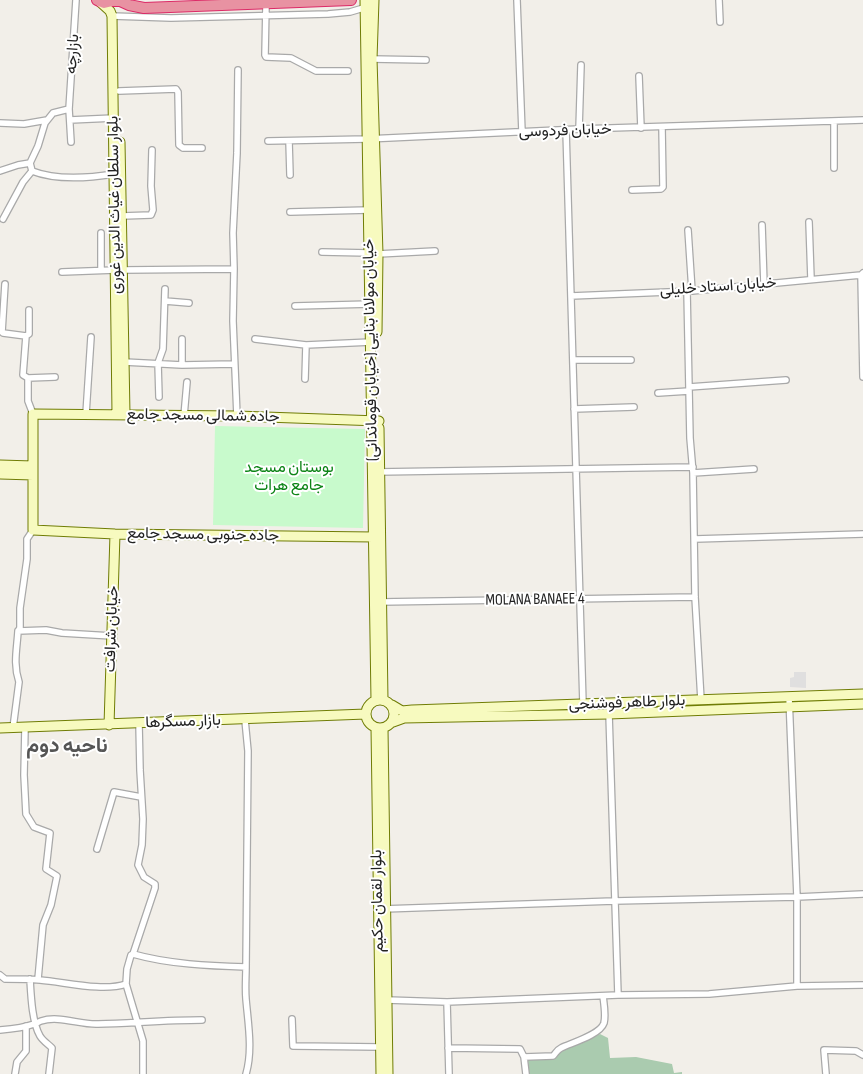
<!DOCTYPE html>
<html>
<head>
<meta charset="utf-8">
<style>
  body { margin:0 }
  canvas { display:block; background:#f2efe9 }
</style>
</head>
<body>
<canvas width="863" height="1074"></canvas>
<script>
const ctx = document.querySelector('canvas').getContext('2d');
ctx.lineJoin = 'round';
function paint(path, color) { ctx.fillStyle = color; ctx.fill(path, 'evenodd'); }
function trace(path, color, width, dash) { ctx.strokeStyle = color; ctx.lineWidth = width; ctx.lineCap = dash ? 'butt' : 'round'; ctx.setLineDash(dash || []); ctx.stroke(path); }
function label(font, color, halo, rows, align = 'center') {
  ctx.font = font + ' "Sofia Sans Condensed",Vazirmatn,sans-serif'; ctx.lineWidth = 4; ctx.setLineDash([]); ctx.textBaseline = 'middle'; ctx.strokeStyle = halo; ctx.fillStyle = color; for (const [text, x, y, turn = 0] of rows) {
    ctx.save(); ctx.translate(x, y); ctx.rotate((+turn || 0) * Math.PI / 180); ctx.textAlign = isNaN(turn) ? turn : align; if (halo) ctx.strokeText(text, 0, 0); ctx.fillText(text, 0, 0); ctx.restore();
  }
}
paint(new Path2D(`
  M 794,672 L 806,672 L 806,688 L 790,687 L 790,678 L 794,677 Z`), '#e0dfdf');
paint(new Path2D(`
  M 600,1034 L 608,1038 L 610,1058 L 636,1057 L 672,1064 L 674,1073 L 682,1072 L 682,1074 L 529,1074 L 528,1060 L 556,1058 L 560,1052 Z`), '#aacbaf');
paint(new Path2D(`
  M 215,426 L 365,429 L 363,528 L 213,525 Z`), '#c8facc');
const street = new Path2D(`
  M 517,0 L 522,132
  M 719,0 L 720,22
  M 266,5 L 265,55 L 266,57 L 291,58 L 316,71 L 348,71
  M 112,16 L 171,18 L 328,14 L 350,12 L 367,7
  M 372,59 L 426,60
  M 639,76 L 641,128
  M 119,91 L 176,89 L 178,92 L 179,145 L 183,148 L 202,148
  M 70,120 L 114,118
  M 834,121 L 834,168
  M 0,123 L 24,124 L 47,120
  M 579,129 L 581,65
  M 566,130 L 583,704
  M 268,141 L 367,139 L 579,129 L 863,120
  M 289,141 L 290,175
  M 71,142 L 69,109 L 76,0
  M 30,163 L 32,171 C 55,180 89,178 114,174
  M 0,171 L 18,165 L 30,163 L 38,146 L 45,123 L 53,113 L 69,109
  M 632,190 L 661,189 L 663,187 L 662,127
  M 290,212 L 369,210
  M 122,216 L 151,215 L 153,210 L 151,186 L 152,150
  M 3,219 L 23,182 L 32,171
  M 809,222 L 811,279
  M 762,225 L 764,285
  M 688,230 L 692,291
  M 101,233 L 101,270
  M 322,252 L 369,253
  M 378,254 L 435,251
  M 123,270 L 234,269
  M 62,272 L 115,270
  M 861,275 L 863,377
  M 5,284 L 2,332 L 3,333 L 26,336
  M 687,291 L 690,438 L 693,473 L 695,597 L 701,700
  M 571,296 L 692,291 L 861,275 L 863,273
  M 165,301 L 189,303
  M 295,306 L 371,304
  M 29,310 L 29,334 L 26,336 L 23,375 L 28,378 L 55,377
  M 182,339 L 182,365
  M 255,339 L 306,345 L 371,342
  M 573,360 L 631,360
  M 124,362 L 182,365 L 234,364
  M 28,378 L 28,401 L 33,414
  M 305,379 L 306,345
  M 689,387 L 786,380
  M 658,393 L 689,391
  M 159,397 L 158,363 L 163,349 L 165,289
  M 574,409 L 634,407
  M 86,414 L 91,337
  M 184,416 L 187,382
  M 237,416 L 233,321 L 234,269 L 233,233 L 237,153 L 238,70
  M 377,472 L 693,467
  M 693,473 L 754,469
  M 695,539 L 863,534
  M 380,602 L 695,597
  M 18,631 L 46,630 L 62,633 L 112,636
  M 789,697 L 797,897 L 797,986
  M 610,703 L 609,714 L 618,995
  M 245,720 L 248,751 L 246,967 C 246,977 245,988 246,999 C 248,1023 253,1050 246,1074
  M 139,724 L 140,770 L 143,819 L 142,845 L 138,865 L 144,877 L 155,884 L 155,888 L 133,954 L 131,955 L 127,969 L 126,984 L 143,1041 L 143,1074
  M 13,728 L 19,682 C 13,664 17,649 18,631 L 20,628 L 20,608 L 27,559 L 27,539 L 33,530
  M 25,728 L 24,775 L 26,814 L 34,827 L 50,833 L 46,869 L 57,876 L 51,905 L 43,925 L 38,979
  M 97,849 L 114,792 L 141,797
  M 383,909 L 614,901 L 797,897 L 863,894
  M 133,954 C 168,964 210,966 246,967
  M 0,975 L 5,979 C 16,979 28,979 40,980 C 65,982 103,992 126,984
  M 30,979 C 31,996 32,1022 40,1036 C 43,1041 48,1044 52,1048 L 49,1074
  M 387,1000 L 447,1002 L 618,995 L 709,994 L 797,986 L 863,985
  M 447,1002 L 449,1074
  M 292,1019 L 293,1046 L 380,1047
  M 0,1030 C 12,1029 23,1028 34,1024 C 36,1024 38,1022 41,1021 C 59,1015 80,1025 98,1024 C 133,1023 167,1020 202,1020
  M 448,1048 L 520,1049 L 524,1057 L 526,1074
  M 524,1057 L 553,1056 C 556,1053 557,1050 561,1048 C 571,1043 600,1035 604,1023 C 606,1015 604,1004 603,996
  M 15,1074 L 17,1062 L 26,1051 L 26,1026
  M 826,1074 L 824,1050 L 856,1051 L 863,1055`);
const secondary = new Path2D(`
  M 365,0 L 376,700
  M 374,0 L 372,59 L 378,254 L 377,332
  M 99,1 L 110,11 L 112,16 L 117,414
  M 120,142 L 125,414
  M 379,428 L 383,700
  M 0,465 L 33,466
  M 0,474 L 33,475
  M 374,537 L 115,534 L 33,530 L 33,414 L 237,416 L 379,421
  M366 714a14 14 0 1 1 28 0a14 14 0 1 1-28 0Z
  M 392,705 L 402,711 L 412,710 L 863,694
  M 393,722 L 404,718 L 609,714 L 863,704
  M 109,725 L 115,534
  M 0,728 L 366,714
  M 376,728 L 381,1074
  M 383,728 L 388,1074`);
const highway = new Path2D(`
  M 97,0 L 104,3 L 117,0
  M 118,0 L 129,5 L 144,8 L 351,0`);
trace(street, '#a9a9a9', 8);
trace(secondary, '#707d05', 11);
trace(highway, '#dc2a67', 12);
trace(street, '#fff', 5.5);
trace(secondary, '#f7fabf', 9);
trace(highway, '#e892a2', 10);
label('16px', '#222', '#fff', [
  ["بازارچه",73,54,-86],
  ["خیابان فردوسی",565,131,-2],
  ["بلوار سلطان غیاث الدین غوری",115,205,-91],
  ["خیابان استاد خلیلی",718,287,-4],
  ["خیابان مولانا بنایی (خیابان قوماندانی)",371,350,-91],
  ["جاده شمالی مسجد جامع",203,416,1],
  ["جاده جنوبی مسجد جامع",203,535,1],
  ["MOLANA BANAEE 4",535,600,-1],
  ["خیابان شرافت",112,629,-88],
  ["بلوار طاهر فوشنجی",627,703,-2],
  ["بازار مسگرها",183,722,-2],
  ["بلوار لقمان حکیم",378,901,-91]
]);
label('16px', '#0c8416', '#fff', [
  ["بوستان مسجد",289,468],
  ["جامع هرات",289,486]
]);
label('bold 21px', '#555', '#fff', [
  ["ناحیه دوم",67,747]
]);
</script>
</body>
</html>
